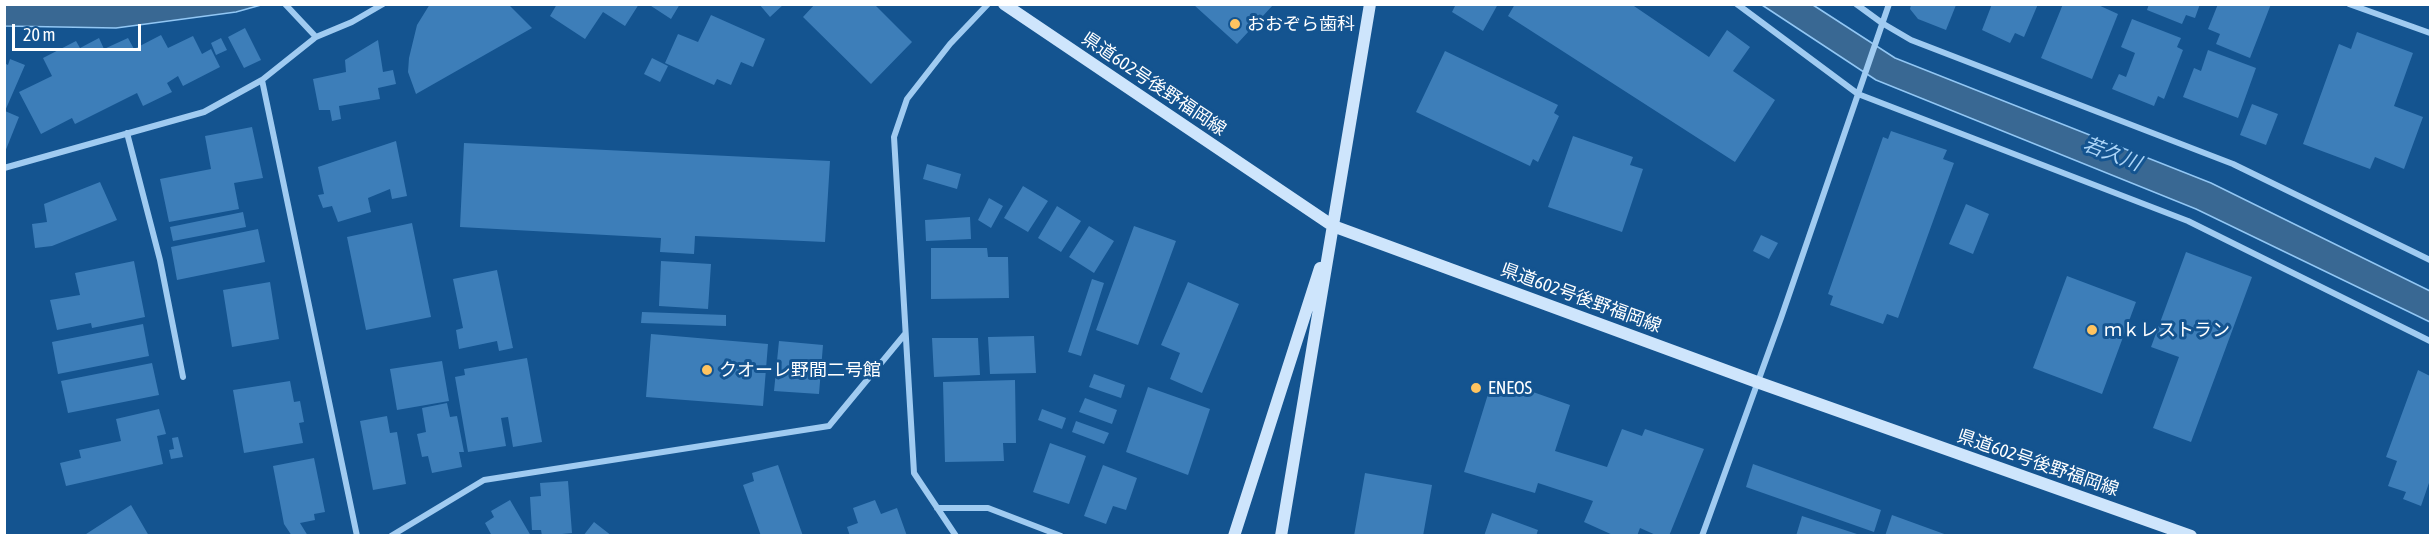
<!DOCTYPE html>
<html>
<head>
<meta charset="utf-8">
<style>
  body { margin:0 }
  #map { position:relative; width:2435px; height:540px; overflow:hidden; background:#145490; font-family:"Asap Condensed",sans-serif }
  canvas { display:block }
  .frame { position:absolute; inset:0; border:6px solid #fff; pointer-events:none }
  .scale { position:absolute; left:12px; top:24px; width:129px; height:27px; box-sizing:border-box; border:3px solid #fff; border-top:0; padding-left:8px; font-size:18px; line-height:21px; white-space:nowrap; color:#fff; -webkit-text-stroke:4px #145490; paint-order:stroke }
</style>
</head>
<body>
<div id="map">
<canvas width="2435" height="540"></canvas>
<div class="frame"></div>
<div class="scale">20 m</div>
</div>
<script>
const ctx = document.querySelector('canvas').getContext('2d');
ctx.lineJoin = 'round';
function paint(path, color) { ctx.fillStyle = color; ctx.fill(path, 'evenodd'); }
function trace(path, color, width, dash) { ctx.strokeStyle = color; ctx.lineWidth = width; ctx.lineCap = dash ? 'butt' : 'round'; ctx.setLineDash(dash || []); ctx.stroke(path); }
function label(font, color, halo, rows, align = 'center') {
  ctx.font = font + ' "Asap Condensed","Noto Sans JP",sans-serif'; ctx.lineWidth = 6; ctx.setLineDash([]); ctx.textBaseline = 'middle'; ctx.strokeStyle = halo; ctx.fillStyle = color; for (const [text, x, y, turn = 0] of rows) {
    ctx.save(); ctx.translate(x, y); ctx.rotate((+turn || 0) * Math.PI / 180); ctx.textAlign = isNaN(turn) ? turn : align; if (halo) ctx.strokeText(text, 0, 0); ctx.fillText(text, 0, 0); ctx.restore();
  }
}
const water = new Path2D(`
  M 5,4 L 261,4 L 261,5 L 236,12 L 116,28 L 5,26 Z
  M 1762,5 L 1813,5 L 1895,58 L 2211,183 L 2430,291 L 2430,322 L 2196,209 L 1876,80 Z`);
paint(water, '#396893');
trace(water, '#92c7f4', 1.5);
paint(new Path2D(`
  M 430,4 L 508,4 L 532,28 L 416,94 L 408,72 L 409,58 L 417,25 Z
  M 557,4 L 639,4 L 625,26 L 603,12 L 585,39 L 550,16 Z
  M 648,4 L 680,4 L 671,19 Z
  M 759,4 L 784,4 L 770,17 Z
  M 815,4 L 874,4 L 912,42 L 871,84 L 803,17 Z
  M 1456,4 L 1498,4 L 1483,31 L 1452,12 Z
  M 1515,4 L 1631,4 L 1709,57 L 1727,30 L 1750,47 L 1733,71 L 1775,100 L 1735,162 L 1508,16 Z
  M 1992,4 L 2038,4 L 2024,37 L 2015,33 L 2010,43 L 1982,30 Z
  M 2063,4 L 2096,4 L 2118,14 L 2092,79 L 2041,58 Z
  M 2149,4 L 2200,4 L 2195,18 L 2186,15 L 2182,24 L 2147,10 Z
  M 2218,4 L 2271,4 L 2250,58 L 2216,44 L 2220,34 L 2208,29 Z
  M 1194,5 L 1273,5 L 1237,44 Z
  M 1911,5 L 1956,5 L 1946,30 L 1918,19 L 1910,9 Z
  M 711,15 L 765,39 L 753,67 L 741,62 L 731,85 L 717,79 L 714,85 L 665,63 L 678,34 L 698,42 Z
  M 2132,19 L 2181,38 L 2177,47 L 2183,50 L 2164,99 L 2158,96 L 2154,106 L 2112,89 L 2119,74 L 2126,77 L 2135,53 L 2121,47 Z
  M 245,28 L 261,60 L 244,68 L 228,37 Z
  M 2357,32 L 2413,53 L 2394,106 L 2423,117 L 2404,169 L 2375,157 L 2370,169 L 2303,144 L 2339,44 L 2351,49 Z
  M 161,35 L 168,48 L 193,36 L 202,54 L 211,49 L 220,67 L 183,86 L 178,76 L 167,83 L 172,92 L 143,106 L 137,93 L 75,124 L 72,118 L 41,134 L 19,92 L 52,76 L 43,58 L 76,41 L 80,48 L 99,38 L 104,49 L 128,38 L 134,49 Z
  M 221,38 L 227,50 L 216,55 L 211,43 Z
  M 378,40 L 383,72 L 393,70 L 396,84 L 378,88 L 380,99 L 339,106 L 341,119 L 332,121 L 330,110 L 319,110 L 313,79 L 346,72 L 345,60 Z
  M 2208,50 L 2256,68 L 2238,118 L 2183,97 L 2194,68 L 2201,71 Z
  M 1445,51 L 1558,105 L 1554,113 L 1559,116 L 1538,162 L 1533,159 L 1530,166 L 1416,112 Z
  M 652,58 L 668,66 L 660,82 L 644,74 Z
  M 10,59 L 25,65 L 5,111 L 19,117 L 5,152 L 4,63 L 8,65 Z
  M 2252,104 L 2278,114 L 2266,145 L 2240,135 Z
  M 252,127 L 263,178 L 234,183 L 239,209 L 169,222 L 160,179 L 211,169 L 205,136 Z
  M 1891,131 L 1947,150 L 1943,159 L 1954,163 L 1898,318 L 1887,314 L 1883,324 L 1830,305 L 1833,296 L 1828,294 L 1883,137 L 1888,139 Z
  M 1573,136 L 1633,157 L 1630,165 L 1643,169 L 1622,232 L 1548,207 Z
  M 396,141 L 407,196 L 392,199 L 390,189 L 368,198 L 371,212 L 338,222 L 332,206 L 323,208 L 318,195 L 324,194 L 318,167 Z
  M 464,143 L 830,161 L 825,242 L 695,236 L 694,254 L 660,252 L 661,238 L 460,227 Z
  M 927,164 L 961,174 L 957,189 L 923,179 Z
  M 100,182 L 117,220 L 52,246 L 35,248 L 32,224 L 47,222 L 44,204 Z
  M 1023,186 L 1048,201 L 1028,232 L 1004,218 Z
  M 989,198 L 1003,206 L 991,228 L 978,220 Z
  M 1966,204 L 1989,214 L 1973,254 L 1949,244 Z
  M 1057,206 L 1081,221 L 1061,252 L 1038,238 Z
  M 243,212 L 246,227 L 173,241 L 170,227 Z
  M 970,217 L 971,239 L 926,241 L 925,220 Z
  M 412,223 L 431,317 L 366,330 L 347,237 Z
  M 1089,226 L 1114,241 L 1094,273 L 1069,257 Z
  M 1134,226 L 1176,241 L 1138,345 L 1096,330 Z
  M 258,229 L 265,262 L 177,280 L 171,247 Z
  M 1761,235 L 1778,243 L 1769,259 L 1753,251 Z
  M 931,248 L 987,248 L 988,257 L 1008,257 L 1009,298 L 931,299 Z
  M 2186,252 L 2252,277 L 2191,442 L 2153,428 L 2179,357 L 2151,347 Z
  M 134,261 L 145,317 L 92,328 L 91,323 L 57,330 L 50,300 L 80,295 L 75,273 Z
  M 661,261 L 711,264 L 708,309 L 659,306 Z
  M 497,270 L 513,348 L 499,351 L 497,341 L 459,349 L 456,330 L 463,328 L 453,279 Z
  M 2067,276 L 2136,302 L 2102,394 L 2033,368 Z
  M 1092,279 L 1104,283 L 1081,356 L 1068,352 Z
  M 270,282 L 279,339 L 232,347 L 223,290 Z
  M 1188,282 L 1239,304 L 1202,393 L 1170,379 L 1180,353 L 1161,345 Z
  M 642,312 L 726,315 L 726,326 L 641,323 Z
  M 143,324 L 149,356 L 58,374 L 52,342 Z
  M 651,334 L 768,344 L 763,406 L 646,397 Z
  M 1034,336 L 1036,373 L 990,374 L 988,337 Z
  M 932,338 L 978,338 L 980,375 L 934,377 Z
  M 779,341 L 823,345 L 819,394 L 774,391 Z
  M 527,358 L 542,442 L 513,447 L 508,417 L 501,418 L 506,446 L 468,452 L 455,377 L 465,375 L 464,369 Z
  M 442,361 L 449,401 L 397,410 L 390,369 Z
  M 152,363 L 159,395 L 68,413 L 61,381 Z
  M 2418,370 L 2430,376 L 2430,480 L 2421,506 L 2403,499 L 2406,492 L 2388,486 L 2397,461 L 2386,457 Z
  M 1094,374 L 1125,385 L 1121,398 L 1089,387 Z
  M 1493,378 L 1570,405 L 1555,451 L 1607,467 L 1622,429 L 1642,436 L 1645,429 L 1704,449 L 1669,536 L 1658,536 L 1640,528 L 1637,536 L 1615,536 L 1584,522 L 1593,501 L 1538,483 L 1535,493 L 1464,472 Z
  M 1015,380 L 1016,443 L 1003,443 L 1004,461 L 945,462 L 943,382 Z
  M 290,381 L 294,402 L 300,401 L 304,422 L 299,423 L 303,443 L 244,453 L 233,390 Z
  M 1148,387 L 1210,409 L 1188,475 L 1126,452 Z
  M 1085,398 L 1117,410 L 1112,424 L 1079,412 Z
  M 447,403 L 450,417 L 457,416 L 464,452 L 459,452 L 462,467 L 432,473 L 428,456 L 422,457 L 417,434 L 426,432 L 422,408 Z
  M 159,409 L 166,434 L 157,436 L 163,464 L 66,486 L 60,463 L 81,458 L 79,450 L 121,441 L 116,419 Z
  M 1042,409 L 1066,418 L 1062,429 L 1038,420 Z
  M 387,416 L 390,433 L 397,432 L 406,484 L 373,490 L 360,421 Z
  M 1076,421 L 1109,433 L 1104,444 L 1072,432 Z
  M 178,437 L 183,457 L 171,459 L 169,450 L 174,449 L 172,438 Z
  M 1050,443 L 1086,456 L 1069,504 L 1033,492 Z
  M 314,458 L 325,512 L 314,514 L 315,520 L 300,523 L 308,536 L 292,536 L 284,524 L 273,466 Z
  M 1753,464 L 1881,510 L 1874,532 L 1746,487 Z
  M 778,465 L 803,536 L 761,536 L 743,485 L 754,481 L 752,473 Z
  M 1103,465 L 1137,478 L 1126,510 L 1113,506 L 1106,524 L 1084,516 Z
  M 1365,473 L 1432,485 L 1423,536 L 1354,536 Z
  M 568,481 L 572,533 L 542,536 L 541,530 L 532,530 L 530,497 L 541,496 L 540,483 Z
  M 510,500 L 531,536 L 492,536 L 485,523 L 494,517 L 491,511 Z
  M 875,500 L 881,514 L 897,508 L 907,536 L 850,536 L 847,527 L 858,523 L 853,508 Z
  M 131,505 L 149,536 L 83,536 Z
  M 1492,513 L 1538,530 L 1536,536 L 1484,536 Z
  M 1892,515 L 1947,535 L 1947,536 L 1885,536 Z
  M 1802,516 L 1860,535 L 1860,536 L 1796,536 Z
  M 594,522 L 612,536 L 583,536 Z`), '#3d7eb9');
trace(new Path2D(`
  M 285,4 L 316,37
  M 1737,4 L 1858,94 L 2188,221 L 2430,341
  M 1856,4 L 1882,23 L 1911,40 L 2233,164 L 2430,260
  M 2349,4 L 2430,33
  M 262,80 L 357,536
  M 127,133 L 160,260 L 183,377
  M 4,168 L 204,112 L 262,80 L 316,37 L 352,22 L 383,4
  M 937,508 L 988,508 L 1061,536
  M 391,536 L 484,480 L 829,426 L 905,334
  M 956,536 L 914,473 L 894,137 L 907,99 L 950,44 L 988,4
  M 1702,536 L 1781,318 L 1889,4`), '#a0cbf1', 6);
trace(new Path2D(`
  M 1004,4 L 1333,226 L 1757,382 L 2191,536
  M 1234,536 L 1320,268
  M 1281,536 L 1370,4`), '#cee5fc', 12);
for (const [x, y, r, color] of [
  [1235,24,6,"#ffc460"],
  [2092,330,6,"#ffc460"],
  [707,370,6,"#ffc460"],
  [1476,388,6,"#ffc460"]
]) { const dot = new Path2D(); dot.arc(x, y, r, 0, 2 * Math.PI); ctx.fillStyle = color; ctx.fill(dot); trace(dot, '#145490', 2); }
label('18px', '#fff', '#145490', [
  ["おおぞら歯科",1247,24],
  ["ｍｋレストラン",2104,330],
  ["クオーレ野間二号館",719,370],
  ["ENEOS",1488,388]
], 'left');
label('18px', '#fff', '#145490', [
  ["県道602号後野福岡線",1154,84,34],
  ["県道602号後野福岡線",1581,298,20],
  ["県道602号後野福岡線",2038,463,19]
]);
label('italic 20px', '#acd5f8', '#145490', [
  ["若久川",2112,154,21]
]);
</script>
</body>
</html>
